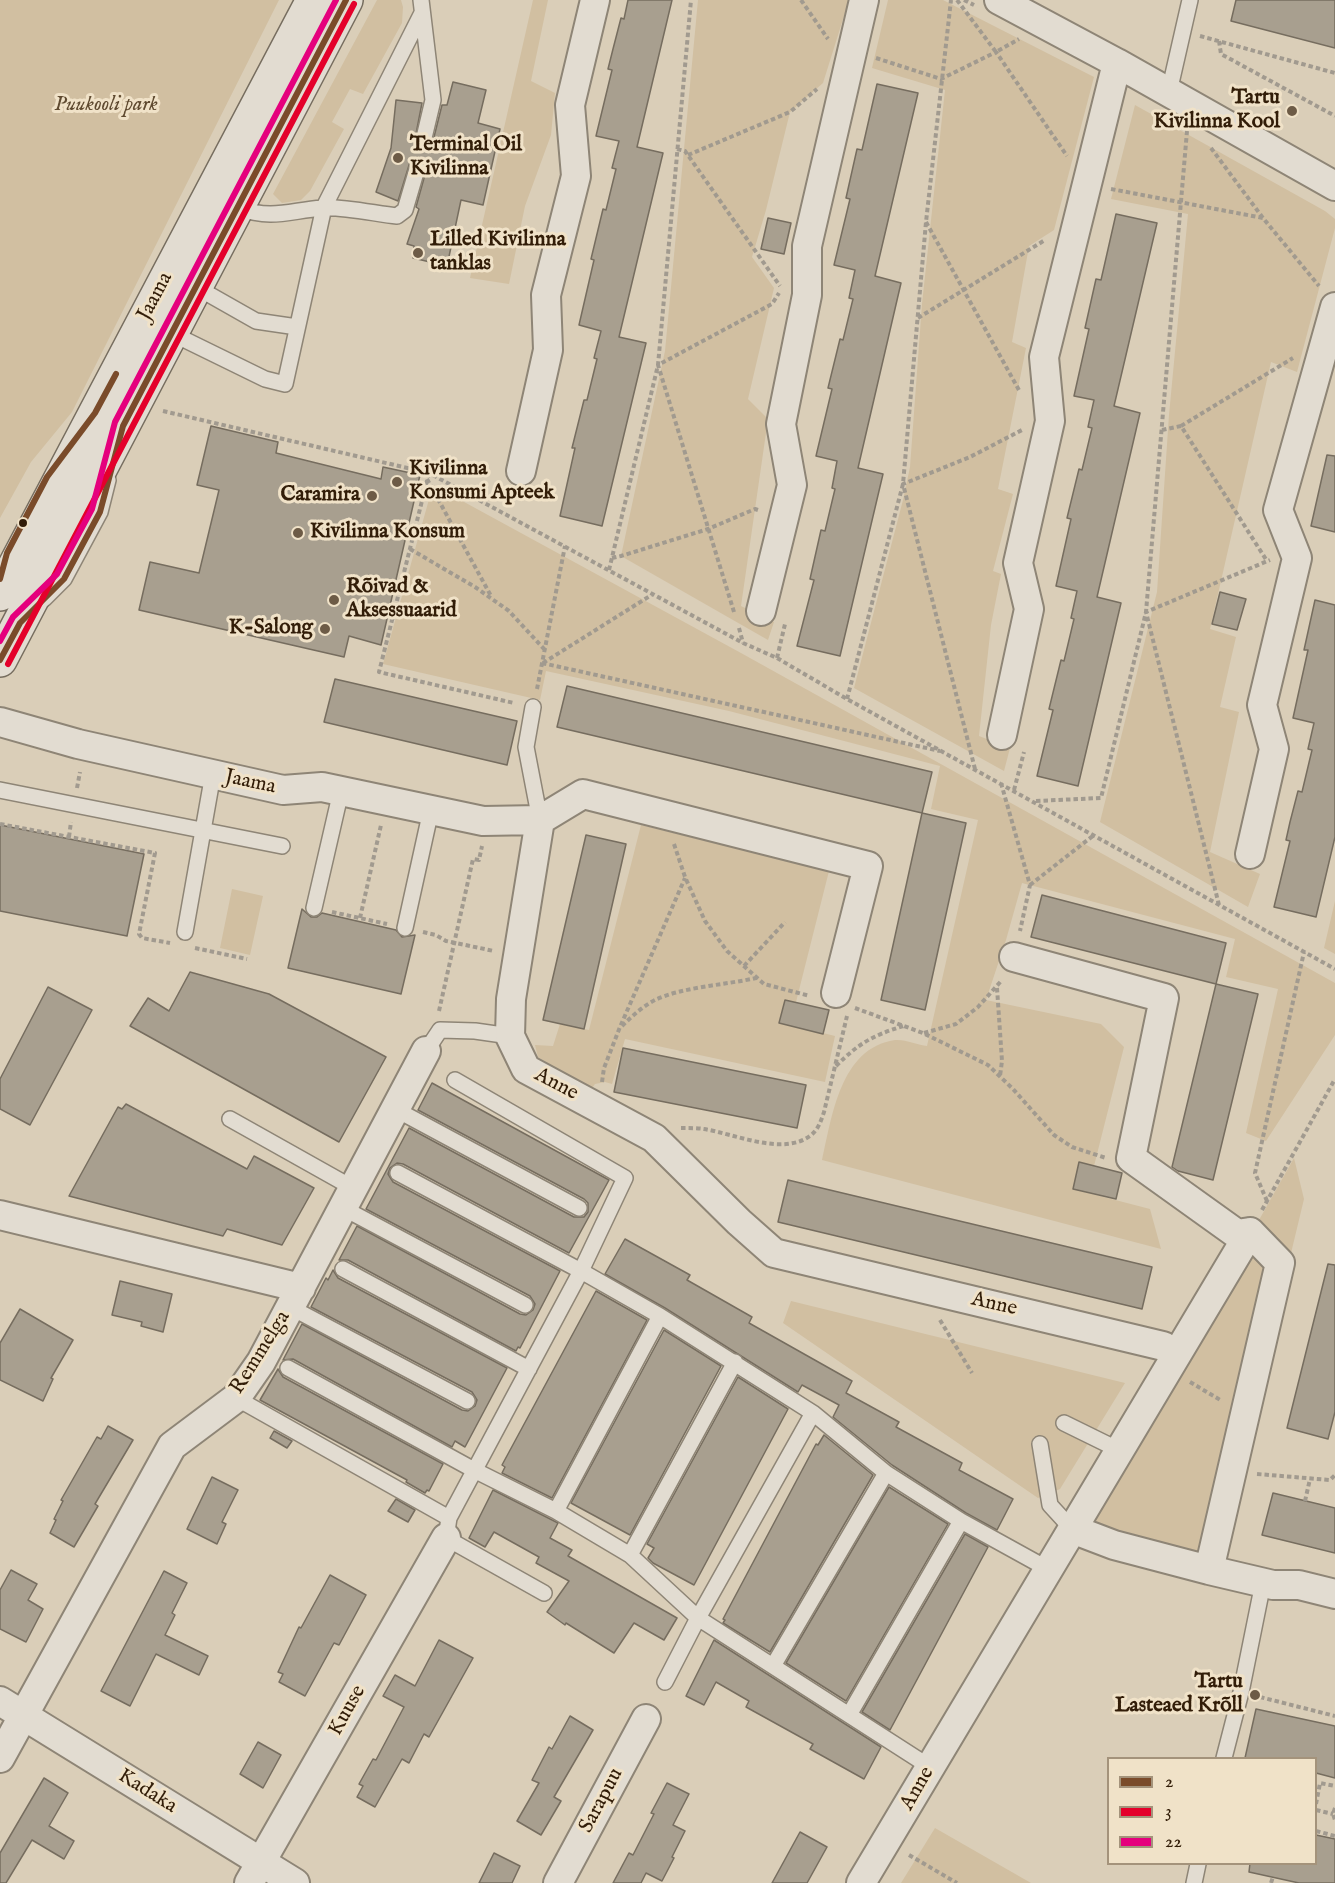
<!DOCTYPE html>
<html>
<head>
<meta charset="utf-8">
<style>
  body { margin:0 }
  #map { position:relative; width:1335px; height:1883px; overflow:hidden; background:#daceb8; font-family:"IM FELL English",serif }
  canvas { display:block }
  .legend { position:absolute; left:1107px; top:1757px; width:210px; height:108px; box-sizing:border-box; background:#f0e2c8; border:2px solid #a4937b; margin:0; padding:8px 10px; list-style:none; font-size:18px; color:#321d08 }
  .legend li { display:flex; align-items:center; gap:12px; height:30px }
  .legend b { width:30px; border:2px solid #a4937b }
</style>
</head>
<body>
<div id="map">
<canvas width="1335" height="1883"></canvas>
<ul class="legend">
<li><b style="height:8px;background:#7a4b2a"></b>2</li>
<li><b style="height:8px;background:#e4002b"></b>3</li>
<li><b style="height:8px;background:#e5007d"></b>22</li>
</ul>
</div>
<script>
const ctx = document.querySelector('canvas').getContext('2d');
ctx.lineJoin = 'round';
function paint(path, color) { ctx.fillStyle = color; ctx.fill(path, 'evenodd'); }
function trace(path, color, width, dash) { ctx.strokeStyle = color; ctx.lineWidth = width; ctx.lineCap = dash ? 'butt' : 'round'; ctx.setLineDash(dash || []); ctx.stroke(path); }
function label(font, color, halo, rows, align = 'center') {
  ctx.font = font + ' "IM FELL English",serif'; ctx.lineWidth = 6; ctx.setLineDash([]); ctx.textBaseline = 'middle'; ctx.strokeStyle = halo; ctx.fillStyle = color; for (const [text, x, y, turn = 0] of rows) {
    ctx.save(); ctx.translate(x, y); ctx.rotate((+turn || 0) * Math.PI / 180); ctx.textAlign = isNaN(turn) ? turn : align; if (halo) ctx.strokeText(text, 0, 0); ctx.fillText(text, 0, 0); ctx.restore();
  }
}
paint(new Path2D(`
  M 0,0 L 279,0 L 72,412 L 31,462 L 0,518 Z
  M 377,0 L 401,0 L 403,7 L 402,23 L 363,94 L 350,89 L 332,122 L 344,129 L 310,191 L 301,200 L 282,203 L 273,194 Z
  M 533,0 L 548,0 L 531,81 L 555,93 L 551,135 L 525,206 L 509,284 L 470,278 Z
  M 698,0 L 849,0 L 823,83 L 790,112 L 766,210 L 752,257 L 774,288 L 748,399 L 768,419 L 741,606 L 774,622 L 768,640 L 621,556 L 665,351 Z
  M 888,0 L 943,0 L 1094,77 L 1054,230 L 1029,246 L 1012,342 L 1026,348 L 998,489 L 1013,494 L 993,571 L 1001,574 L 991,625 L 979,736 L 1010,748 L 1004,771 L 854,688 L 903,500 L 910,467 L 922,304 L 945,90 L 872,68 Z
  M 1135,105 L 1325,211 L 1335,219 L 1335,228 L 1297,372 L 1271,362 L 1210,629 L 1236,637 L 1220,707 L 1239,712 L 1210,852 L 1260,874 L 1248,907 L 1100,822 L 1157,592 L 1169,415 L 1188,214 L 1111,199 Z
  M 433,485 L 741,653 L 1335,983 L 1335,1035 L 1266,1141 L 1246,1133 L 1278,989 L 1226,977 L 1235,939 L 1022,883 L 1006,940 L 986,1000 L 1101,1024 L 1124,1047 L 1094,1166 L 1079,1163 L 1073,1189 L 1150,1209 L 1161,1249 L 822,1160 C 832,1117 840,1048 895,1040 C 905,1039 918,1045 927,1046 L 978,820 L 931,809 L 940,766 L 729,711 L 546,671 L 540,700 L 383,664 Z
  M 641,825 L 829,871 L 796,1002 L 785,1000 L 779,1022 L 835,1036 L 825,1082 L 625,1039 L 612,1084 L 605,1082 L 595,1084 L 590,1091 L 538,1057 L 535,1045 L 553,1046 L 560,1024 L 589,1030 Z
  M 232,889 L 263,896 L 250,955 L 220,948 Z
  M 1335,901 L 1335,954 L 1324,948 Z
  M 1294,1158 L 1304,1199 L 1215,1570 L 1079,1539 Z
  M 791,1301 L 1125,1383 L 1060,1489 L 1038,1498 L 783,1323 Z
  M 935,1828 L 1031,1883 L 901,1883 Z`), '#d1bfa1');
const building = new Path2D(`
  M 628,0 L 672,0 L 637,147 L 663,153 L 619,337 L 646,343 L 602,526 L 560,516 L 575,448 L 572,448 L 584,400 L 587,400 L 597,359 L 594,358 L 601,331 L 579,325 L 594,260 L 591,259 L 603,209 L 606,210 L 616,169 L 612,168 L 619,141 L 596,136 L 612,70 L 608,69 L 613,49 L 621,18 L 624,19 Z
  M 1236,0 L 1335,0 L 1335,48 L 1231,21 Z
  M 453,82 L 486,90 L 478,123 L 500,129 L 483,205 L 461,200 L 447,266 L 413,258 L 414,246 L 407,244 L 419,209 L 416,207 L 426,171 L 424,162 L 415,159 L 410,162 L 398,201 L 376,192 L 391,148 L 396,100 L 422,103 L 414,144 L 417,149 L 426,151 L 432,145 L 442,105 L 447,105 Z
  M 877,84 L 918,93 L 875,276 L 901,283 L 858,468 L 883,474 L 840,656 L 797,646 L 814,580 L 810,579 L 821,530 L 825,531 L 835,489 L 832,488 L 837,461 L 816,456 L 832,389 L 828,388 L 840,339 L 843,340 L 853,299 L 849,298 L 855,270 L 834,265 L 850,199 L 846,198 L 857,149 L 862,150 Z
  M 1116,214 L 1157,223 L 1114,406 L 1140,413 L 1097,597 L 1121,603 L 1078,786 L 1037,776 L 1053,710 L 1049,709 L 1061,660 L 1064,661 L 1074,619 L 1071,618 L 1077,591 L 1056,586 L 1071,519 L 1067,518 L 1079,469 L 1082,470 L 1092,428 L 1088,427 L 1094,400 L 1074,396 L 1089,329 L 1085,328 L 1096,279 L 1101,280 Z
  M 768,218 L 791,223 L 784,254 L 761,249 Z
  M 211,426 L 278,442 L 276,453 L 381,479 L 383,467 L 420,475 L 381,645 L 349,636 L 344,657 L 139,610 L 150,562 L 199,573 L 219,490 L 197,485 Z
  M 1327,455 L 1335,456 L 1335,532 L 1311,526 Z
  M 1220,592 L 1246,599 L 1237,630 L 1212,624 Z
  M 1315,600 L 1335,605 L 1335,837 L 1316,917 L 1274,907 L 1290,841 L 1286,840 L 1290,822 L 1298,791 L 1302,792 L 1312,750 L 1308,749 L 1314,723 L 1293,718 L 1308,650 L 1304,650 Z
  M 335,679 L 517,721 L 507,765 L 324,722 Z
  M 567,686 L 932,772 L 922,813 L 557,727 Z
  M 922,813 L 966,823 L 925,1010 L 881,1000 Z
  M 0,825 L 144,854 L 127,936 L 0,911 Z
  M 586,835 L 626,844 L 584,1029 L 543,1020 Z
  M 1042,895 L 1226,943 L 1216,984 L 1031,937 Z
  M 302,909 L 311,917 L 317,917 L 322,913 L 396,930 L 402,937 L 415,935 L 401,994 L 288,968 Z
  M 190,972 L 269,994 L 386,1057 L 339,1142 L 130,1026 L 148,998 L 169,1011 Z
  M 1216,984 L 1258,994 L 1213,1180 L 1178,1171 L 1172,1167 Z
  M 48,987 L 92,1010 L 30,1125 L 0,1109 L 0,1079 Z
  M 785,1000 L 829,1010 L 823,1034 L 779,1023 Z
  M 623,1048 L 806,1085 L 797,1128 L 614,1092 Z
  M 432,1083 L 609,1180 L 569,1253 L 403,1164 L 397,1163 L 390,1168 L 388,1174 L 393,1182 L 560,1271 L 520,1348 L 518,1347 L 516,1351 L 348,1260 L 339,1260 L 357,1226 L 520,1314 L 526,1315 L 533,1310 L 535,1304 L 530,1296 L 366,1209 L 409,1128 L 574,1217 L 584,1217 L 588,1212 L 588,1203 L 584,1199 L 418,1110 Z
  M 126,1104 L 247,1169 L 254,1156 L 314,1188 L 282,1245 L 227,1229 L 223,1236 L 69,1196 L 118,1107 L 122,1109 Z
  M 1079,1162 L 1122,1173 L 1116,1199 L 1073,1189 Z
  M 788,1180 L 1152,1267 L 1142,1309 L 778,1222 Z
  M 625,1239 L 690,1275 L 687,1280 L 752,1317 L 749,1323 L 852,1381 L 846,1393 L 899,1422 L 896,1427 L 962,1463 L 959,1470 L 1013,1499 L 997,1530 L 966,1513 L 892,1465 L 833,1417 L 839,1405 L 802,1385 L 798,1392 L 665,1308 L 605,1274 Z
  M 1328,1264 L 1335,1265 L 1335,1412 L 1328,1439 L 1287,1428 Z
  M 333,1270 L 338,1278 L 507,1368 L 465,1447 L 455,1441 L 452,1447 L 293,1359 L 283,1360 L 302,1324 L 462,1410 L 468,1411 L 475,1406 L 477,1400 L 472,1392 L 311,1307 L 326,1278 L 328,1280 Z
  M 120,1281 L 172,1294 L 163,1332 L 141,1326 L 142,1322 L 112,1315 Z
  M 596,1291 L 647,1320 L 552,1498 L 502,1473 L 505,1467 L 502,1465 Z
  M 20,1309 L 73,1340 L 51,1378 L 53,1379 L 43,1401 L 0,1380 L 0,1343 Z
  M 664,1330 L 721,1366 L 630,1535 L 571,1503 Z
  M 278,1369 L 283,1377 L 443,1464 L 429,1491 L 427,1490 L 425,1493 L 406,1482 L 407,1480 L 260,1400 Z
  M 738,1377 L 788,1409 L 694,1585 L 653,1563 L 648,1558 L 654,1548 L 647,1544 Z
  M 108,1426 L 133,1440 L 95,1504 L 98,1506 L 74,1547 L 50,1533 L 56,1520 L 54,1519 L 63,1501 L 61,1500 L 97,1437 L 101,1439 Z
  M 274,1431 L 292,1441 L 287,1448 L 270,1438 Z
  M 824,1435 L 873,1475 L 770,1652 L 723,1623 L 725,1620 L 723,1619 L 816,1444 L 818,1445 Z
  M 212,1477 L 238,1490 L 222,1522 L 226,1524 L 217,1544 L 187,1529 Z
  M 889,1487 L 948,1524 L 846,1701 L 786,1663 Z
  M 493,1490 L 558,1523 L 550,1538 L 572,1550 L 568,1556 L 677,1618 L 664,1640 L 634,1623 L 614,1653 L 566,1623 L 565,1625 L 547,1612 L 569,1581 L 536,1563 L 539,1557 L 494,1532 L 485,1547 L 469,1538 Z
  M 1273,1493 L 1335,1508 L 1335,1553 L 1262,1535 Z
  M 396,1499 L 415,1510 L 408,1522 L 388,1511 Z
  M 965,1534 L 988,1547 L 890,1730 L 862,1712 Z
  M 11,1570 L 37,1584 L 28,1600 L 43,1609 L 26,1642 L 0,1629 L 0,1590 Z
  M 164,1571 L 187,1583 L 172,1613 L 175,1615 L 165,1635 L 208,1656 L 199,1675 L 156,1654 L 130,1706 L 101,1691 Z
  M 330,1575 L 366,1595 L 339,1645 L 334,1643 L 305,1696 L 279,1682 L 283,1674 L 278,1672 L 299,1627 L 301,1628 Z
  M 439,1640 L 473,1658 L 429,1737 L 424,1734 L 409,1763 L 402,1759 L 375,1807 L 357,1797 L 363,1786 L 359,1784 L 373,1759 L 376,1760 L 404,1707 L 383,1696 L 395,1675 L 415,1686 Z
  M 714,1640 L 881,1747 L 864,1779 L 810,1749 L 813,1744 L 746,1707 L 749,1701 L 716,1682 L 704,1705 L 686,1696 Z
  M 1256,1709 L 1335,1726 L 1335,1778 L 1316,1773 L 1316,1758 L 1245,1758 Z
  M 570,1716 L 593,1730 L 554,1797 L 561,1801 L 541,1835 L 517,1821 L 539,1783 L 532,1780 L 549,1747 L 552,1749 Z
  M 258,1742 L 281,1755 L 263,1788 L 240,1774 Z
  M 44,1778 L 68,1793 L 49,1826 L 74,1841 L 64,1859 L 32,1840 L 6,1883 L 0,1883 L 0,1853 Z
  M 667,1783 L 689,1794 L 673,1825 L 685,1831 L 672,1857 L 674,1858 L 662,1881 L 646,1873 L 641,1883 L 613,1883 L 629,1853 L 633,1855 L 654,1814 L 651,1813 Z
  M 800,1832 L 827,1847 L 807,1883 L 772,1883 Z
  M 1316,1835 L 1335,1839 L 1335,1883 L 1299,1883 L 1249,1872 L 1250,1863 L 1316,1863 Z
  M 494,1853 L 520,1866 L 512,1883 L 479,1883 Z`);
paint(building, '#a89f8f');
trace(building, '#766d5f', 1.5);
const service = new Path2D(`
  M 421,0 L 433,100 L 423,142
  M 1169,92 L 1190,0
  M 238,208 C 273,220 288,211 322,208 C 341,206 377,214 397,216 L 405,210 L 417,169
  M 196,287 L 256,321 L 297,327
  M 171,333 L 265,379 L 285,384 L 324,207 L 422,13
  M 44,599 L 64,579 L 100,512 L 108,480
  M 533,707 L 526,747 L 540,820
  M 0,790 L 282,846
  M 314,908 L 341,791
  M 405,928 L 431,810
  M 185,932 L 213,774
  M 426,1051 L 440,1030 L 475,1031 L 510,1036
  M 455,1080 L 625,1178 L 581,1271 L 449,1518 L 446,1538 L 544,1593
  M 395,1109 L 579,1208
  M 230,1119 L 353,1188
  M 398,1173 L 581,1271 L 660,1316 L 813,1413 L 886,1473 L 961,1521 L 1048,1569
  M 343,1208 L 525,1305
  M 343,1269 L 529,1369
  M 290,1307 L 467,1401
  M 288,1368 L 474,1470 L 556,1511 L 630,1555 L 698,1618 L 930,1767
  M 236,1398 L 449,1518
  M 1064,1423 L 1119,1450
  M 1040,1444 L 1050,1505 L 1072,1529
  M 556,1511 L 660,1316
  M 630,1555 L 735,1362
  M 773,1666 L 886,1473
  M 665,1682 L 698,1618 L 813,1413
  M 849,1715 L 961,1521
  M 1224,1758 L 1241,1692 L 1263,1583
  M 1194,1883 L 1198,1864`);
const minor = new Path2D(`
  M 999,0 L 1117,63 L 1335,186
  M 521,471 L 548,350 L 546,295 L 576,176 L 570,105 L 595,0
  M 761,611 L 792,485 L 781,424 L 807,295 L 807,246 L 864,0
  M 0,722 L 78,744 L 283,790 L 322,787 L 483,821 L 540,820 L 583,794 L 868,866 L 836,993
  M 1002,735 L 1029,609 L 1018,563 L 1050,421 L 1044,357 L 1117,63
  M 540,820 L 511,999 L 510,1036 L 526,1069 L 654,1138 L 739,1222 L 774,1253 L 1163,1346 L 1176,1354
  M 1250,854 L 1274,749 L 1262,705 L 1297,558 L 1278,510 L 1335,307
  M 1014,957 L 1164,998 L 1131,1158 L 1237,1234 L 1250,1232
  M 0,1215 L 301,1288
  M 1072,1529 L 1114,1545 L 1209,1570 L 1273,1585 L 1299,1585 L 1335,1594
  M 1209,1570 L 1280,1263 L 1250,1232
  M 0,1701 L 295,1883
  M 0,1758 L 172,1446 L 236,1398 L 261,1362 L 426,1051
  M 249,1883 L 446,1538
  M 558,1883 L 646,1719
  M 861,1883 L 1250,1232`);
const secondary = new Path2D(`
  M 0,594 L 313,0
  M 0,660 L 346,0`);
trace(service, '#8e8576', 18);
trace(minor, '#8e8576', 32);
trace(secondary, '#766d5f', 36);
trace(new Path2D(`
  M 801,0 L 828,39
  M 957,0 L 996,52 L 1019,39
  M 964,0 L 974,5
  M 1200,36 L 1335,73
  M 1219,41 L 1221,54 L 1335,116
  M 876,58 L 941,79 L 996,52 L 1067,156
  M 1211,148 L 1263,218 L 1319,286
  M 677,149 L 685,151 L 780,286
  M 688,155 L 790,112 L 817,89
  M 1111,189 L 1263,218
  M 926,222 L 1020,392
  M 918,318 L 1045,240
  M 163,411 L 429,473 L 743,643 L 777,658 L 847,699 L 1335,969
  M 1181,426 L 1293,358
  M 1162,430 L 1181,426 L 1267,561
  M 429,473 L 379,672 L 514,703
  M 427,479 L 491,596
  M 410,549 L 475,587 L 509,611 L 545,650
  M 612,558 L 621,556 L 708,529 L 755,509 L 758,510
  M 609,570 L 658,365 L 691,0
  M 734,612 L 658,365 L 772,304 L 779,293
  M 739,628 L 743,643
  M 777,658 L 785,624
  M 542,663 L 940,751
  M 543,663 L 653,594
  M 537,689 L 565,546
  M 847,699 L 903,484 L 926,222 L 951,0
  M 975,769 L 903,484 L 970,457 L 1022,430
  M 1001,783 L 1030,885 L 1020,931
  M 77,788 L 80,772
  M 1014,790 L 1024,752
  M 1036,801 L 1101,798 L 1146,612 L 1187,131
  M 0,824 L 155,853 L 139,934 L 142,938 L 170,943
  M 69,837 L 71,822
  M 674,844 L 685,877 L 705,921 L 727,951 L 764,984 L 810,996
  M 1030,885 L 1094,835
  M 1219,905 L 1146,612 L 1270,560
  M 332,912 L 387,924
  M 360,918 L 381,825
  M 423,932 L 436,935 L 446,941 L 494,951
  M 195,948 L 247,959
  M 744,966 L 785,922
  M 997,988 L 1002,1061 L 1000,1076
  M 855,1008 L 923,1033 L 988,1065 L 1013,1089 L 1054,1135 L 1072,1147 L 1106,1158
  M 439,1011 L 473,859 L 479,860 L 482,846
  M 622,1026 C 632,1016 642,1007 655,1000 C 682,987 725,985 756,978
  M 924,1033 L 956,1024 L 978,1007 L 1002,980
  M 836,1066 C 859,1043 872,1036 903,1026
  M 602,1082 L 604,1068 L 620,1027 L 685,878
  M 681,1128 C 689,1128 697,1128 704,1129 C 735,1134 782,1156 810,1136 C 818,1130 821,1121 824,1112 L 847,1016
  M 1267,1201 L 1255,1173 L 1304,952
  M 1262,1210 L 1335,1079
  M 940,1320 L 972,1373
  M 1190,1382 L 1222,1401
  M 1257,1474 L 1330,1480 L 1335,1475
  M 1305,1501 L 1310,1479
  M 1260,1697 L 1335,1716
  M 1316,1804 L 1320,1783 L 1335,1786
  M 1335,1808 L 1333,1814 L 1335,1820
  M 1316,1810 L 1333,1814
  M 1316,1831 L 1335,1836
  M 909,1855 L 957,1883
  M 1271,1883 L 1273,1877`), '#a19a8f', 4, [4.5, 3]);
trace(service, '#e2dcd1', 15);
trace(minor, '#e2dcd1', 28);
trace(secondary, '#e2dcd1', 33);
trace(new Path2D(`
  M 0,579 L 7,553 L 47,477 L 95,413 L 116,374
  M 0,660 L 20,623 L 64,579 L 100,512 L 123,426 L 346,0`), '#7a4b2a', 6);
trace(new Path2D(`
  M 8,664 L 354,4`), '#e4002b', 6);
trace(new Path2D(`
  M 0,641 L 13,617 L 57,574 L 92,509 L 115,422 L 336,0`), '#e5007d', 6);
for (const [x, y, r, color] of [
  [1292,111,6,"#6d5b46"],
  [398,158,6,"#6d5b46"],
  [418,253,6,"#6d5b46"],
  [397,482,6,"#6d5b46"],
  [372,496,6,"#6d5b46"],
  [23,523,5,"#321d08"],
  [298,533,6,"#6d5b46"],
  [334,600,6,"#6d5b46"],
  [325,629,6,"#6d5b46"],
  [1255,1695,6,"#6d5b46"]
]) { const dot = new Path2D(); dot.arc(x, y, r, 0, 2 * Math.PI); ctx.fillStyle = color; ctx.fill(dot); trace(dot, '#f0e2c8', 2); }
label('bold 21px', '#321d08', '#f0e2c8', [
  ["Tartu",1280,99,"right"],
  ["Kivilinna Kool",1280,123,"right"],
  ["Terminal Oil",410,146],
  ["Kivilinna",410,170],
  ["Lilled Kivilinna",430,241],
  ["tanklas",430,265],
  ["Kivilinna",409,470],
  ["Konsumi Apteek",409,494],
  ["Caramira",360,496,"right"],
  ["Kivilinna Konsum",310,533],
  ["Rõivad &",346,588],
  ["Aksessuaarid",346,612],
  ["K-Salong",313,629,"right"],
  ["Tartu",1243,1683,"right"],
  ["Lasteaed Krõll",1243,1707,"right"]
], 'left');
label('italic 21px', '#5f4a30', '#f0e2c8', [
  ["Puukooli park",106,106]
]);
label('21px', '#321d08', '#f0e2c8', [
  ["Jaama",156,297,-62],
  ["Jaama",250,783,12],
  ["Anne",556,1085,28],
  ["Anne",994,1305,13],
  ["Remmelga",261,1353,-58],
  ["Kuuse",348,1711,-61],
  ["Anne",918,1789,-60],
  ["Kadaka",147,1792,32],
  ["Sarapuu",602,1801,-62]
]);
</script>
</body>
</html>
